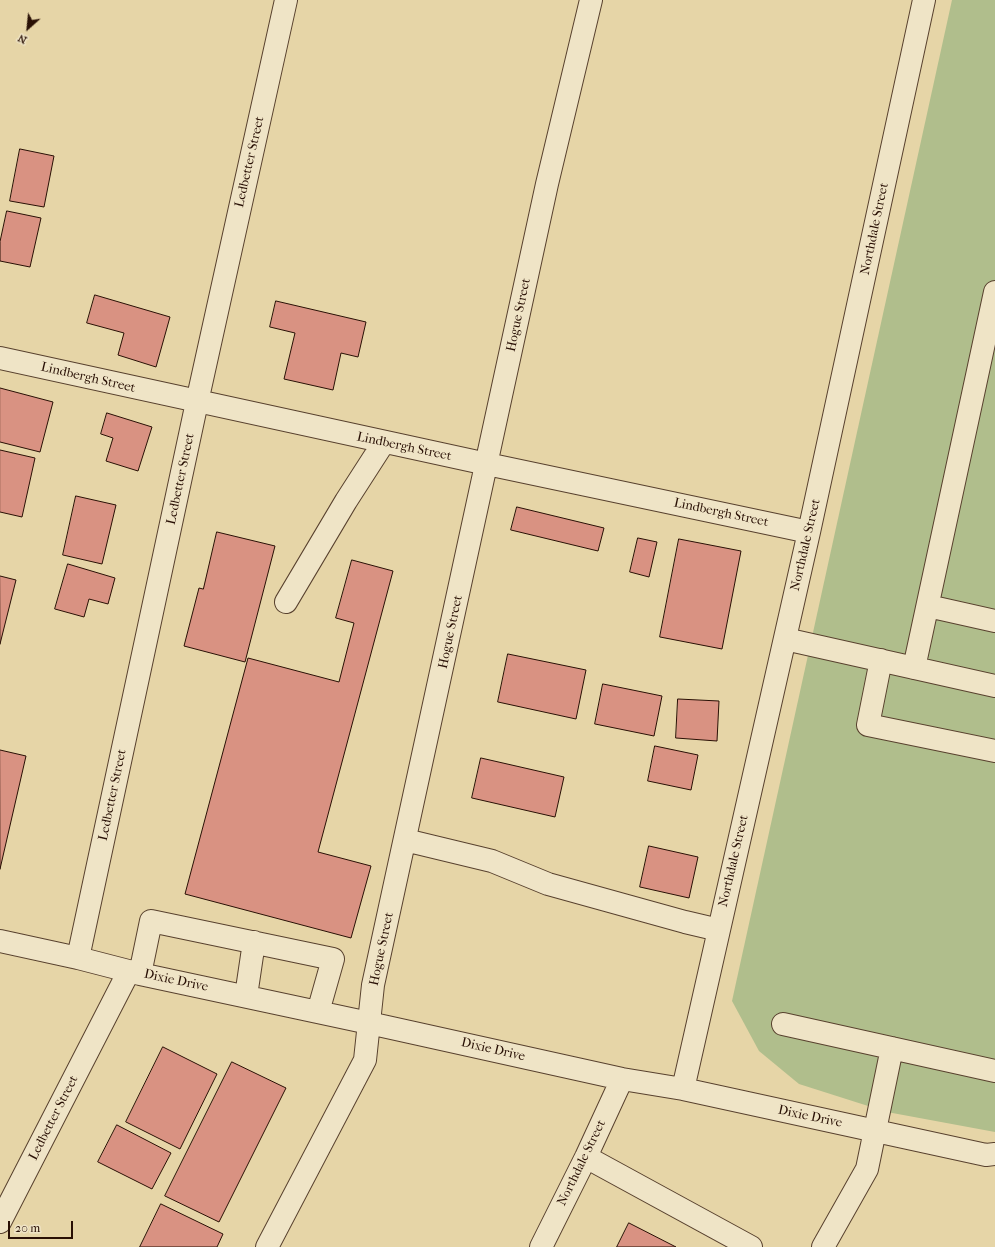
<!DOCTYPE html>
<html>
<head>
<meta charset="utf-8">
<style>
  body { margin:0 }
  #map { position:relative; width:995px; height:1247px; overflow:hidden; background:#e6d5a7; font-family:"IM FELL French Canon",serif }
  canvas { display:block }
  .north { position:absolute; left:8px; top:8px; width:40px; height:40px; -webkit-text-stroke:3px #efe4c6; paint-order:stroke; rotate:207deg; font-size:11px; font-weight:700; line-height:16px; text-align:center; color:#291005 }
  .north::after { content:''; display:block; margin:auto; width:14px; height:18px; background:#291005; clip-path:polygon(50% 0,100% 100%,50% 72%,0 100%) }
  .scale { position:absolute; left:8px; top:1221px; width:65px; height:18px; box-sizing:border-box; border:2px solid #291005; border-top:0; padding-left:5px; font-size:12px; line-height:14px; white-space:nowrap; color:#291005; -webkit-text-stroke:3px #efe4c6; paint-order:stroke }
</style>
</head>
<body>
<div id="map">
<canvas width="995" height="1247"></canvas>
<div class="north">N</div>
<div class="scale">20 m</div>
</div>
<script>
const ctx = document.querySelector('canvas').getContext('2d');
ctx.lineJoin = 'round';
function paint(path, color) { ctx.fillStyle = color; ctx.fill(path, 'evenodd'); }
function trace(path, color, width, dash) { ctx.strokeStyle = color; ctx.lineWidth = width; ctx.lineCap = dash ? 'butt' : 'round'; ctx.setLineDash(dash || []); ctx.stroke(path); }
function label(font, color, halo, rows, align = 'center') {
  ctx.font = font + ' "IM FELL French Canon",serif'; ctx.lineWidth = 3; ctx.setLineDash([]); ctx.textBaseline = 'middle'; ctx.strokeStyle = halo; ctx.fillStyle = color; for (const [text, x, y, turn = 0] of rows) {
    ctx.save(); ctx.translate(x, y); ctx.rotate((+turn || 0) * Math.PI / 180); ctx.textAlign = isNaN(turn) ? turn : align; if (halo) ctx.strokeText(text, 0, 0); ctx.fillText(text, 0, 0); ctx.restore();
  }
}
paint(new Path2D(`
  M 952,0 L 995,0 L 995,1132 L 887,1112 L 799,1084 L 759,1051 L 732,1001 Z`), '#b0be8c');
const building = new Path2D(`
  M 20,149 L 54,156 L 44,207 L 10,201 Z
  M 7,211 L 41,218 L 30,267 L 0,261 L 0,242 Z
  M 95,295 L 170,317 L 156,367 L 118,355 L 124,333 L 87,323 Z
  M 276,301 L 366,322 L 358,357 L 341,353 L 333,390 L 284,379 L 295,333 L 270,327 Z
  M 0,388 L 53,402 L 40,452 L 0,442 Z
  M 107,413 L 152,427 L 138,471 L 106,461 L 113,438 L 101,434 Z
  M 0,450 L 35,458 L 22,517 L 0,512 Z
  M 76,496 L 116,505 L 102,564 L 63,555 Z
  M 517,507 L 604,528 L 598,551 L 511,530 Z
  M 217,532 L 275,546 L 245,662 L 184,646 L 199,588 L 203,589 Z
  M 638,538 L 657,542 L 649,577 L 630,572 Z
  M 679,539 L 741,551 L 722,649 L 660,637 Z
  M 352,560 L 393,571 L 318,852 L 371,866 L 351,938 L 185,894 L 248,658 L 339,682 L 354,623 L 336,618 Z
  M 68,564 L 115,578 L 108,604 L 89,599 L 84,617 L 55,609 Z
  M 0,576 L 16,580 L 0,644 Z
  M 508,654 L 586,670 L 576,719 L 498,702 Z
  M 603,684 L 662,696 L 654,736 L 595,724 Z
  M 678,699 L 719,701 L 717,741 L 676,738 Z
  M 655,746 L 698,755 L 691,790 L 648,781 Z
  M 0,750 L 26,756 L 0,869 Z
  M 481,758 L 564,777 L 555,817 L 472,798 Z
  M 649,846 L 698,857 L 689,898 L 640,887 Z
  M 163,1047 L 217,1074 L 180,1149 L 126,1122 Z
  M 232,1062 L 286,1088 L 219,1222 L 165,1196 Z
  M 117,1125 L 171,1153 L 152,1189 L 98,1162 Z
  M 161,1204 L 223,1234 L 217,1247 L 140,1247 Z
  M 629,1223 L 676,1247 L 617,1247 Z`);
paint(building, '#d99282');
trace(building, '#291005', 1);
const minor = new Path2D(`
  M 0,358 L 487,464 L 809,532
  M 286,602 L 346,501 L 384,442
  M 928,606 L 995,621
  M 785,639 L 995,686
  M 881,660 L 868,725 L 995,751
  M 914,668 L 995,292
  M 405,840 L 492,861 L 548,884 L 685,922 L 719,930
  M 0,941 L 78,958 L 140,974 L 369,1023 L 622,1079 L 683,1089 L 986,1155 L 995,1154
  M 78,958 L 197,402 L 286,0
  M 140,974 L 151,921 L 333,959 L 318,1012
  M 246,996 L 254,942
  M 783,1024 L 995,1071
  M 683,1089 L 809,532 L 924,0
  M 586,1157 L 751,1247
  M 0,1222 L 129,971
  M 267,1247 L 365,1060 L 373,985 L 547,184 L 591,0
  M 541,1247 L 586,1157 L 622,1079
  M 823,1247 L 867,1169 L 892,1048`);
trace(minor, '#58412e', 24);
trace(minor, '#efe4c6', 22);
label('13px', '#291005', '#efe4c6', [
  ["Ledbetter Street",250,162,-77],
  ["Northdale Street",875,229,-78],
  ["Hogue Street",519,315,-78],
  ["Lindbergh Street",88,378,13],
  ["Lindbergh Street",404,447,12],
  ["Ledbetter Street",181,479,-78],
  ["Lindbergh Street",721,513,12],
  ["Northdale Street",806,545,-77],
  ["Hogue Street",451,632,-78],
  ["Ledbetter Street",113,795,-78],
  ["Northdale Street",734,861,-77],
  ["Hogue Street",382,949,-78],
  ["Dixie Drive",176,981,12],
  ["Dixie Drive",493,1050,13],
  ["Dixie Drive",810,1117,12],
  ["Ledbetter Street",54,1118,-63],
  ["Northdale Street",582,1163,-64]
]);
</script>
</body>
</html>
